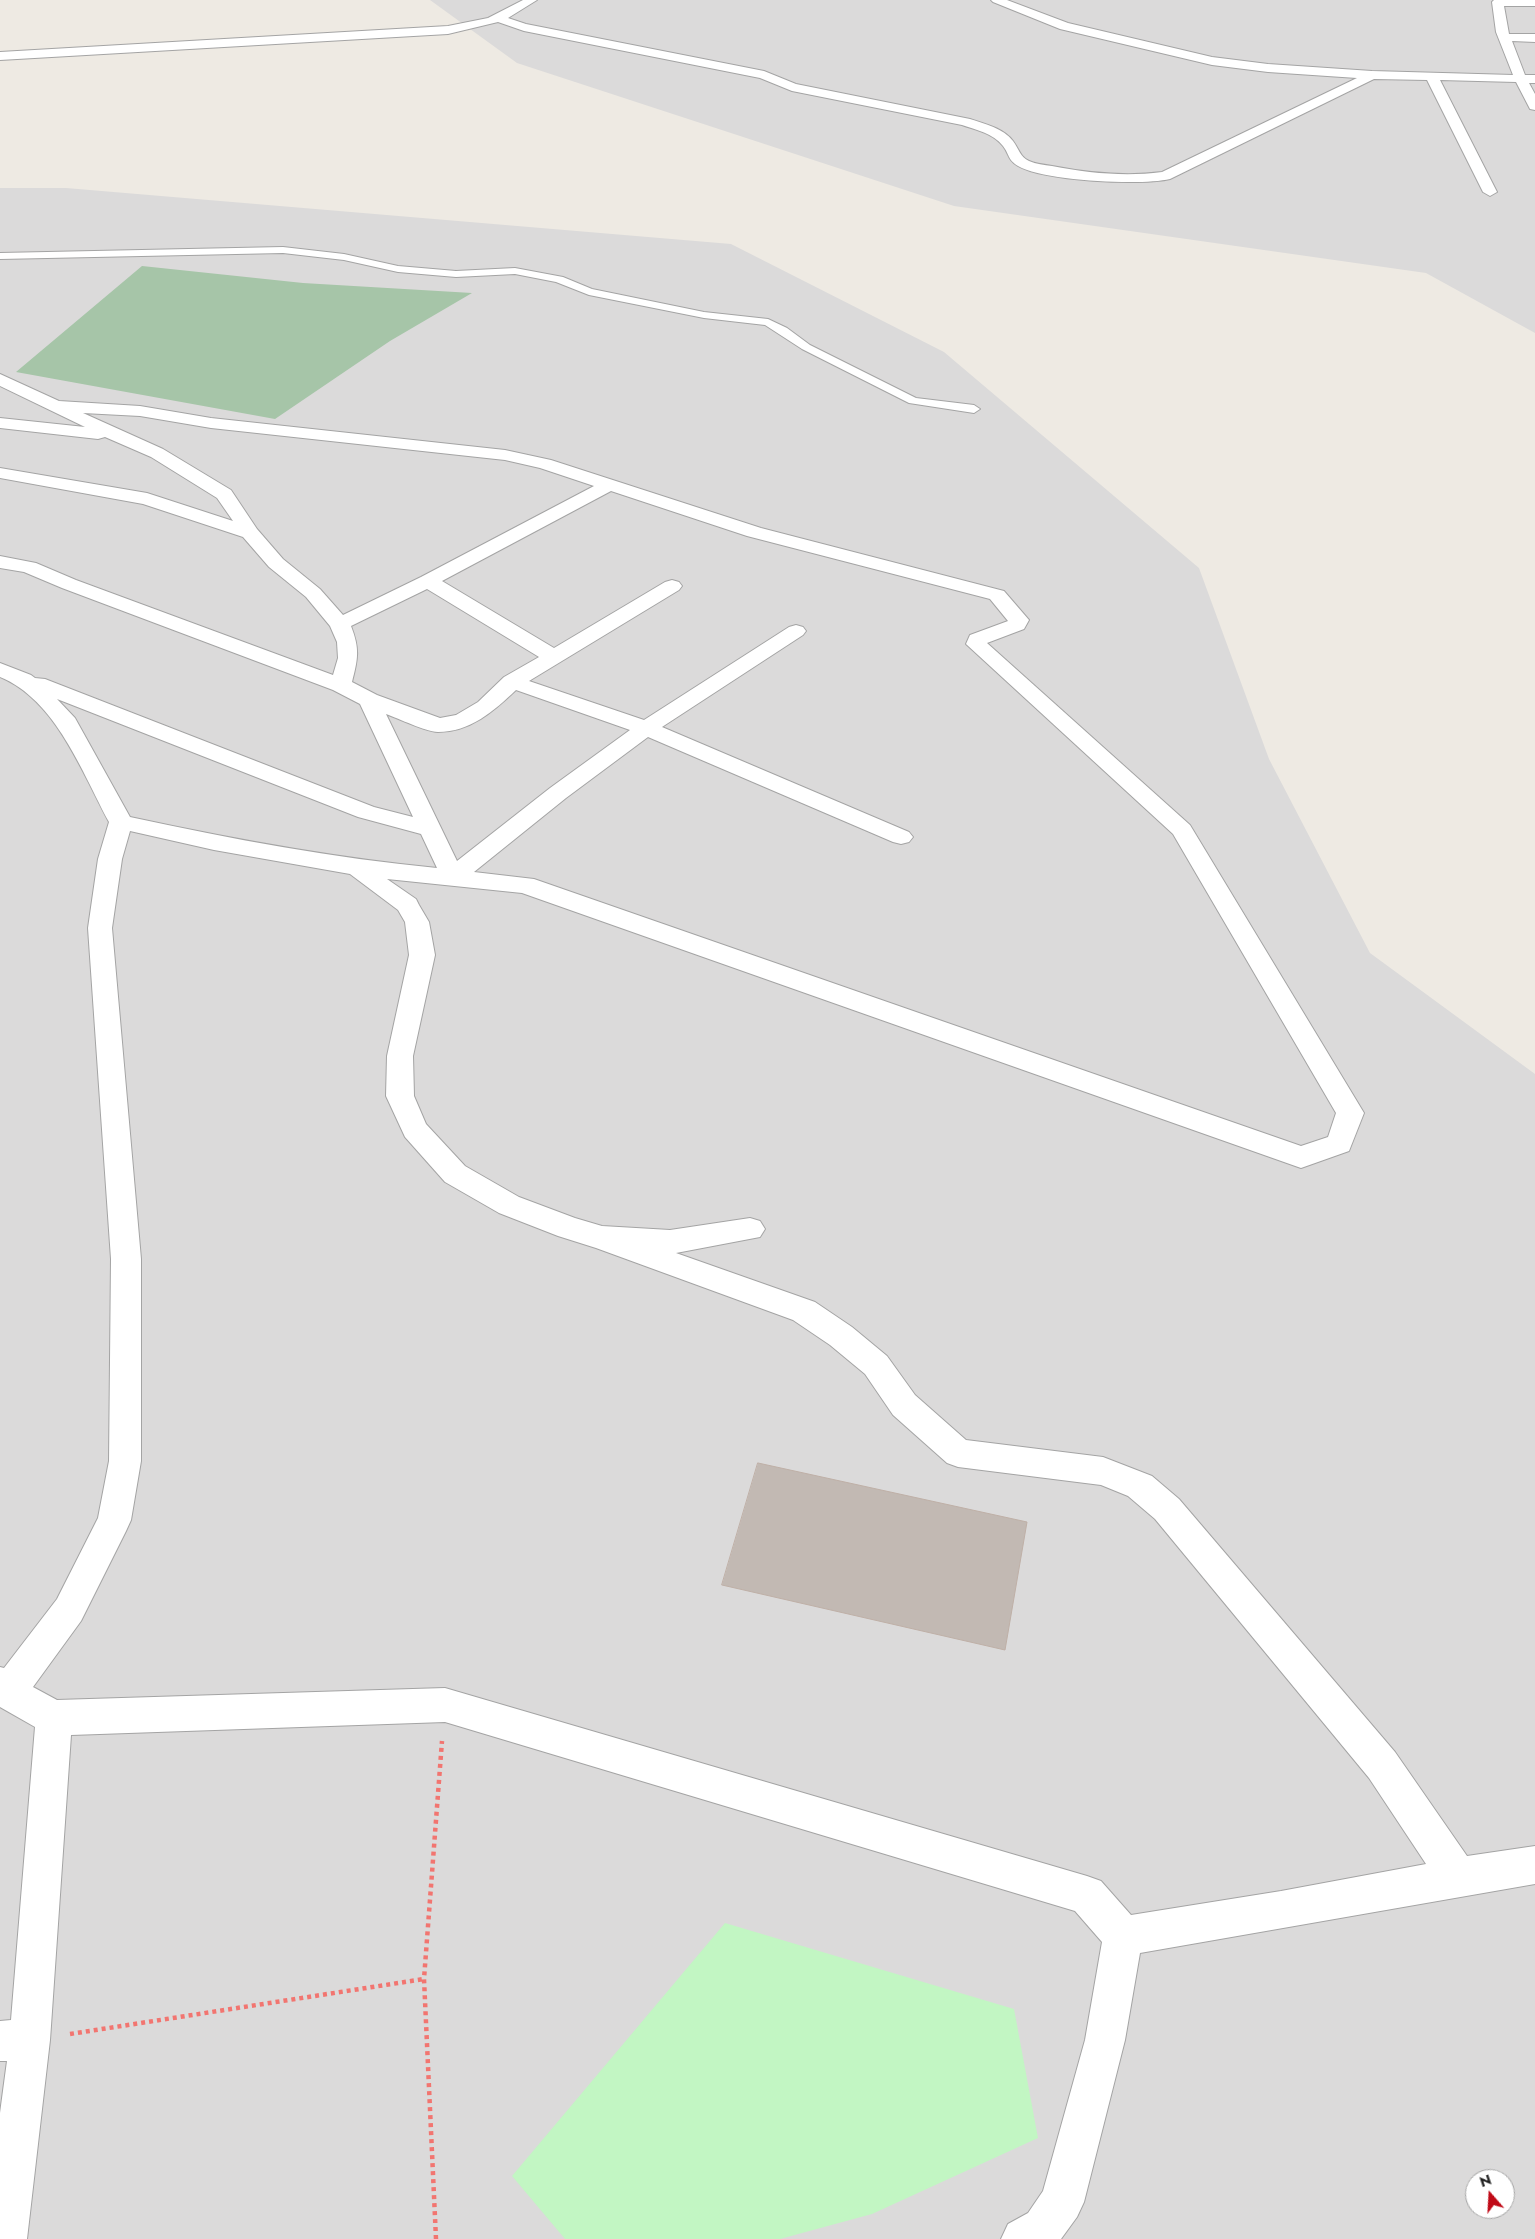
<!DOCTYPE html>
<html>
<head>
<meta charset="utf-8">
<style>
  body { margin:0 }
  #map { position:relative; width:1535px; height:2239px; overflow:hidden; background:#eeeae3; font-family:Jost,sans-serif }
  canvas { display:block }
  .north { position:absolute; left:1465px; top:2169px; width:50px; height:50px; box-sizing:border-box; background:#fff; border:1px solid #a5a5a5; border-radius:50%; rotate:341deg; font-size:14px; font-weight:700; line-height:20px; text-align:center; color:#1d1d1d }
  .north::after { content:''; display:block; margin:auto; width:18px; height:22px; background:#c00a17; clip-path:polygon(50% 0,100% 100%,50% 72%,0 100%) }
</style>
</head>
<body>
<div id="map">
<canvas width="1535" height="2239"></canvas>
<div class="north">N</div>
</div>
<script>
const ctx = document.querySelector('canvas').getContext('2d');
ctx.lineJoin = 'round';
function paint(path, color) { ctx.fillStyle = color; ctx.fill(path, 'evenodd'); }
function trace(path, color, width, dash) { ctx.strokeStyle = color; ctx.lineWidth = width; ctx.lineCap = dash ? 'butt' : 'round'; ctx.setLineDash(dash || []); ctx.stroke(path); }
paint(new Path2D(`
  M 430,0 L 1535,0 L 1535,333 L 1426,273 L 954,206 L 517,63 Z
  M 0,188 L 66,188 L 731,244 L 944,352 L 1199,568 L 1269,759 L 1370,953 L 1535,1074 L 1535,2239 L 0,2239 ZM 1475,2179 L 1505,2179 L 1505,2209 L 1475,2209 Z`), '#dbdada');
paint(new Path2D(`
  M 142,266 L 303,283 L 472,293 L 390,341 L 275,419 L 16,372 Z`), '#a6c5a8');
paint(new Path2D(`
  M 725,1923 L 1014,2009 L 1038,2138 L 872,2214 L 780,2239 L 565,2239 L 512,2176 Z`), '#c2f6c3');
const building = new Path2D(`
  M 758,1463 L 1027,1522 L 1005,1650 L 722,1585 Z`);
paint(building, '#c2b9b3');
trace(building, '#bfb0a7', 1);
const lane = new Path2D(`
  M 283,247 L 344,254 L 398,266 L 456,271 L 515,268 L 563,277 L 592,289 L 704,312 L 768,319 L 787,328 L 810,345 L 916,398 L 974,405 L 980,409 L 974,413 L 909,403 L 802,349 L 765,325 L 704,318 L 589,295 L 556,282 L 515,274 L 456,277 L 398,272 L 344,260 L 283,253 L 0,259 L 0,253 Z`);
const street = new Path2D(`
  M 523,0 L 537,0 L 508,18 L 526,24 L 764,71 L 796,84 L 970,119 C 985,124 1003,128 1013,141 C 1019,149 1020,157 1029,161 C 1036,164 1044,165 1052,166 C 1088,173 1125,177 1162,172 L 1357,78 L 1268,72 L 1212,65 L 1060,29 L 993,2 L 991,0 L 1007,0 L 1068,23 L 1212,57 L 1268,64 L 1372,71 L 1513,75 L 1496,32 L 1492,2 L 1494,0 L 1535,0 L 1535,6 L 1504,6 L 1509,34 L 1535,34 L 1535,42 L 1512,41 L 1525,75 L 1535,75 L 1535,83 L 1529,83 L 1535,94 L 1535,110 L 1530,109 L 1516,82 L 1440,80 L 1497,192 L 1490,196 L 1483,192 L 1427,80 L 1374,79 L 1170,179 C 1141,186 1044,181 1018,166 C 1007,159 1010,155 1003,146 C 993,133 976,130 962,125 L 792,91 L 760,78 L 524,31 L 498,22 L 448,34 L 0,60 L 0,52 L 448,26 L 488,18 Z
  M 0,374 L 59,401 L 140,406 L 211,418 L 505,450 L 551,460 L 761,528 L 1004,591 L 1029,620 L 1024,629 L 987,643 L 1190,825 L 1364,1113 L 1349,1151 L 1301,1168 L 522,893 L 387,879 L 416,899 L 419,905 L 429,922 L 435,955 L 413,1056 L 414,1096 L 426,1124 L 465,1166 L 519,1197 L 575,1218 L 602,1226 L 670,1230 L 750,1218 L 760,1221 L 765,1229 L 760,1237 L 676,1253 L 815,1302 L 852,1327 L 887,1356 L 915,1395 L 966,1440 L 1103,1457 L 1152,1476 L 1179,1499 L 1395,1752 L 1467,1856 L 1535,1846 L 1535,1884 L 1140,1953 L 1125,2040 L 1084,2202 L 1077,2217 L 1061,2239 L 1001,2239 L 1008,2224 L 1028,2213 L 1043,2191 L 1085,2040 L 1102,1942 L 1075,1911 L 445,1722 L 71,1735 L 50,2040 L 27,2239 L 0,2239 L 0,2113 L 7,2061 L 0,2061 L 0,2021 L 11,2020 L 35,1727 L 0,1707 L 0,1667 L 4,1668 L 57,1599 L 98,1518 L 109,1461 L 111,1259 L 88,928 L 98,859 L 109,822 C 82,772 56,700 0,677 L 0,663 L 31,675 L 35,678 L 45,679 L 374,807 L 413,817 L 360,704 L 333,690 L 62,588 L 24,572 L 0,568 L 0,556 L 36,563 L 76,580 L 333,675 L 338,658 L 337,642 L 330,626 L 306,597 L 269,567 L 243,537 L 143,504 L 0,478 L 0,468 L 147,493 L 233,521 L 217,498 L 151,457 L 105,437 L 98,439 L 0,428 L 0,418 L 85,427 L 0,386 ZM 83,413 L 140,416 L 211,428 L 505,460 L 540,468 L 594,486 L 421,577 L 343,615 L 320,589 L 283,559 L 257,529 L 231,490 L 163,449 ZM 611,491 L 747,536 L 990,599 L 1008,621 L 970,635 L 966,644 L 1173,834 L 1336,1113 L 1328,1137 L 1301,1146 L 534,879 L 474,872 L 566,798 L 648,737 L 893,842 L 901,844 L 909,842 L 913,837 L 909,832 L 662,727 L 803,635 L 806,631 L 803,627 L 796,625 L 789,627 L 644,720 L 529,681 L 679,590 L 682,586 L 679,582 L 672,580 L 665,582 L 554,648 L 442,581 ZM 427,589 L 539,657 L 504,677 L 478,702 L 456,715 L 440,718 L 377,695 L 352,682 C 358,659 360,649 351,626 ZM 516,690 L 630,730 L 550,788 L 457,861 L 386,714 C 400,719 424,731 438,732 C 470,732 494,711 516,690 ZM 57,699 L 358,817 L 421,834 L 437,868 C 333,858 231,839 130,817 L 75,718 ZM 130,831 L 214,850 L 350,874 L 398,910 L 405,922 L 409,955 L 387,1056 L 386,1096 L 405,1137 L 445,1182 L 499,1213 L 558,1236 L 596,1248 L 793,1320 L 830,1345 L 865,1374 L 893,1415 L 947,1463 L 958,1467 L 1101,1485 L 1128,1496 L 1155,1519 L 1369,1778 L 1426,1864 L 1281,1891 L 1131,1915 L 1101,1881 L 1087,1876 L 445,1688 L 57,1700 L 33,1687 L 81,1621 L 126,1531 L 131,1520 L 141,1461 L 141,1259 L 112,928 L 122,859 Z`);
trace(lane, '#a4a4a4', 2);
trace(street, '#a4a4a4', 2);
trace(new Path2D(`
  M 70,2034 L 424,1979
  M 436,2239 L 424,1979 L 442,1741`), '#f27570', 4.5, [4, 4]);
paint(lane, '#fff');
paint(street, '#fff');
</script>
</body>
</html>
